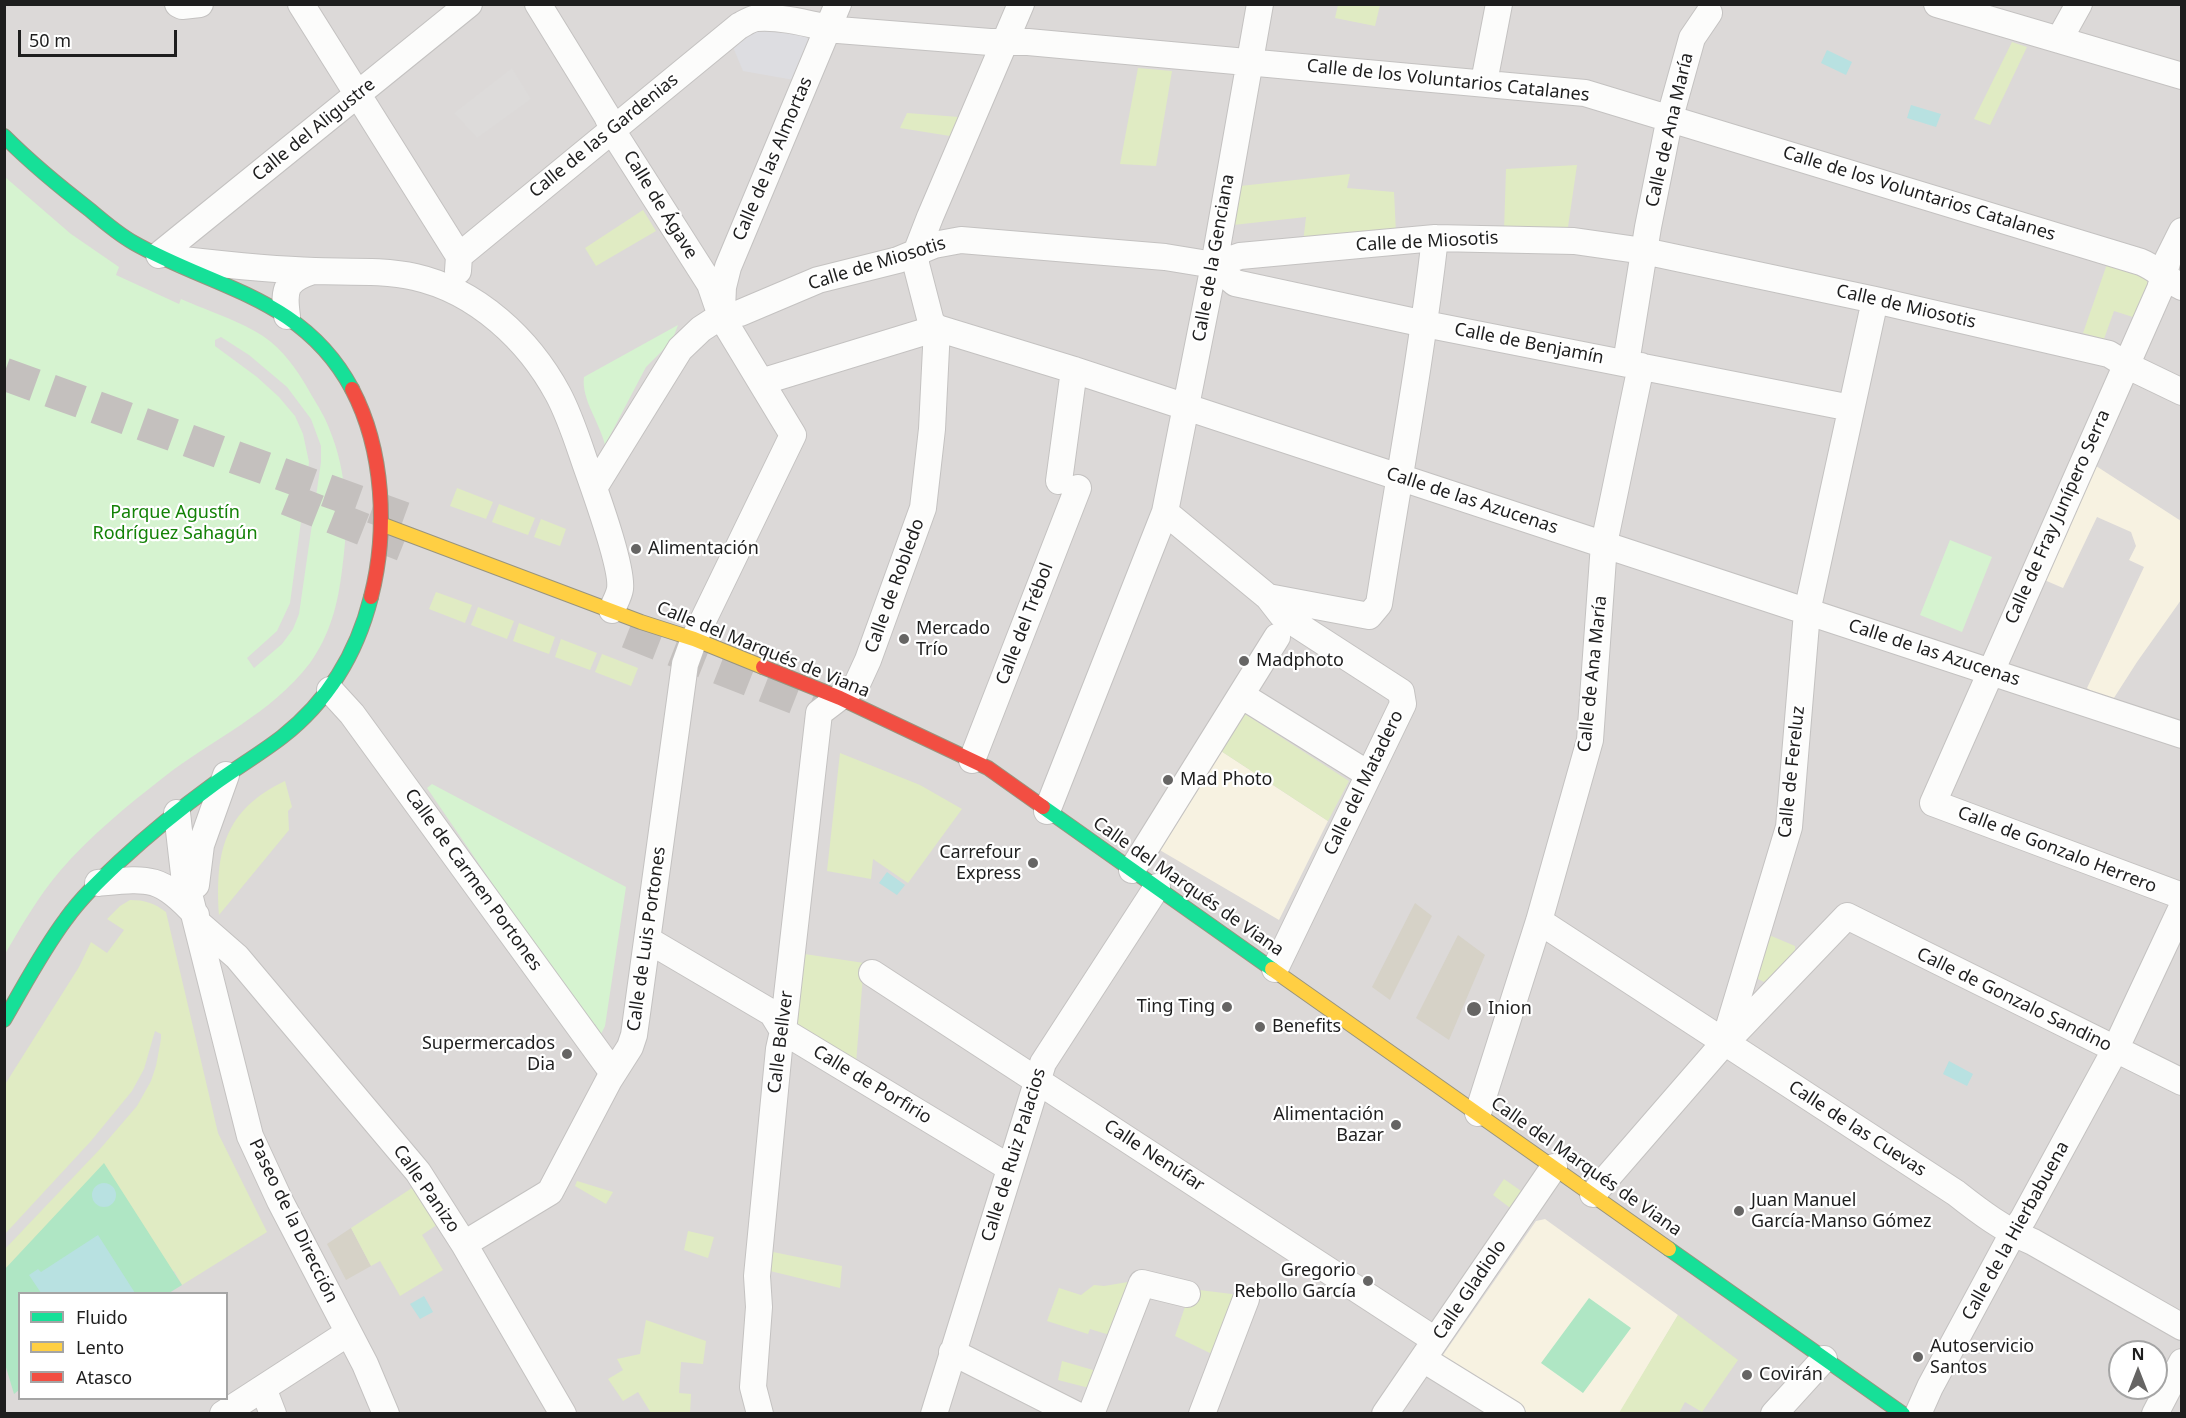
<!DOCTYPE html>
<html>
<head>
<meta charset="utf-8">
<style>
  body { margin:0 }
  #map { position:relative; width:2186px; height:1418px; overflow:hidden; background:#ede9e6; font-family:"Noto Sans",sans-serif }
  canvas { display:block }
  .frame { position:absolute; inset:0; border:6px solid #1e1e1e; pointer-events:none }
  .legend { position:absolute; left:18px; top:1292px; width:210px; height:108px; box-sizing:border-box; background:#fff; border:2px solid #a5a5a5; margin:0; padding:8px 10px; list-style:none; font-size:18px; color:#1e1e1e }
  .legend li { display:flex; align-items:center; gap:12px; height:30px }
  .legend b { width:30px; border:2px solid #a5a5a5 }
  .north { position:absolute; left:2108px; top:1340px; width:60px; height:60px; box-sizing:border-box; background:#fff; border:2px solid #a5a5a5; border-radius:50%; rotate:0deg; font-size:16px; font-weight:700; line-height:24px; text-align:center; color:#1e1e1e }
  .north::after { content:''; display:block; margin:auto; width:21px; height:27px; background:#666564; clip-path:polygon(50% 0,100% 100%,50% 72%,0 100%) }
  .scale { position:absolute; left:18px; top:30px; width:159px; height:27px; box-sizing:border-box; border:3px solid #1e1e1e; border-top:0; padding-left:8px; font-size:18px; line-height:21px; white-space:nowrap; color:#1e1e1e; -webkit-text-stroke:4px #fff; paint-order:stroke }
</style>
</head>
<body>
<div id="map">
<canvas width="2186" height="1418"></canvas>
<div class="frame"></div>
<ul class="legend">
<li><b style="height:8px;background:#16e098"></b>Fluido</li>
<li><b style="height:8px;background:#ffcf43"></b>Lento</li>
<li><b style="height:8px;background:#f24e42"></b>Atasco</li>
</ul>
<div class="north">N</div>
<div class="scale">50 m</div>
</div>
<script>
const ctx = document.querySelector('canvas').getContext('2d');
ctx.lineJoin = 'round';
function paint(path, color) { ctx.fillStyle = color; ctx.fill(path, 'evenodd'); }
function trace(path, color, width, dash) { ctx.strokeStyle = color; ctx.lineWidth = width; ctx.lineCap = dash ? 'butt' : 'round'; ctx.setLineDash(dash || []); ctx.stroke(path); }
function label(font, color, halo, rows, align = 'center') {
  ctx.font = font + ' "Noto Sans",sans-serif'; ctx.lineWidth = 4.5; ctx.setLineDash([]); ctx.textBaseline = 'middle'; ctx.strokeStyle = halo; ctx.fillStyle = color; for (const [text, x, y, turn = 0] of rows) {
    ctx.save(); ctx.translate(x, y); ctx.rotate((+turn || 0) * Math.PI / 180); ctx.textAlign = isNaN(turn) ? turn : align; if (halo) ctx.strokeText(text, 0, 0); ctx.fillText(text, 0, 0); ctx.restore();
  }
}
paint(new Path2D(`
  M 5,5 L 2181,5 L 2181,1413 L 5,1414 ZM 20,1294 L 226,1294 L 226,1398 L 20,1398 ZM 2120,1352 L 2156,1352 L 2156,1388 L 2120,1388 Z`), '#dcd9d8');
paint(new Path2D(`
  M 2093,464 L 2181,521 L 2181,600 L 2137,662 L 2112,701 L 2097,696 L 2087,688 L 2144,567 L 2129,560 L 2136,546 L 2131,532 L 2097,517 L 2063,588 L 2042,579 Z
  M 1221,751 L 1328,821 L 1279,920 L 1158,849 Z
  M 1545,1219 L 1678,1315 L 1620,1413 L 1527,1413 L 1444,1362 L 1443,1355 L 1536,1221 Z`), '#f7f2e1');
paint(new Path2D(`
  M 1415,903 L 1432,916 L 1390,1000 L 1372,987 Z
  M 1458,935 L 1485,955 L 1449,1040 L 1416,1018 Z
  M 351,1228 L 371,1266 L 346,1280 L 327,1244 Z`), '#d6d2c7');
paint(new Path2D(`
  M 1338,5 L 1380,5 L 1375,26 L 1335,18 Z
  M 2012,42 L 2027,47 L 1990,125 L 1974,119 Z
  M 1138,68 L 1172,71 L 1156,166 L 1120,164 Z
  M 907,113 L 959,117 L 950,136 L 900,128 Z
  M 1577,165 L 1567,234 L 1504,231 L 1506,169 Z
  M 1350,174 L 1347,188 L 1394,192 L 1396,233 L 1303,243 L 1306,217 L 1233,225 L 1240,186 Z
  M 643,210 L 656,231 L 596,266 L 585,248 Z
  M 2107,264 L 2144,276 L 2150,287 L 2136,318 L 2114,311 L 2104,339 L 2083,333 Z
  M 457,488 L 493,502 L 486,519 L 450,506 Z
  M 499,504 L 535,518 L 528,535 L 492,522 Z
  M 541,519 L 566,529 L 560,546 L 534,537 Z
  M 436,592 L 472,605 L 465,623 L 429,609 Z
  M 478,607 L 514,621 L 507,639 L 471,625 Z
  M 519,623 L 555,637 L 549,654 L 513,641 Z
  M 561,639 L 597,653 L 590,670 L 555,657 Z
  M 602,654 L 638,668 L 631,686 L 595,672 Z
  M 1245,714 L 1349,781 L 1328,821 L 1221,751 Z
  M 840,753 L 920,785 L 962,809 L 908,883 L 873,859 L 871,879 L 827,871 Z
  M 285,781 L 292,807 L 288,811 L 289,830 L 219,915 C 215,852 224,810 285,781 Z
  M 130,900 C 145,900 154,903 166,912 L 218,1133 L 267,1232 L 182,1285 L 174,1271 L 17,1257 L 5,1270 L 4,1086 L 79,967 L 91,942 L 107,953 L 124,930 L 107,919 L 120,906 Z
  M 1769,935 L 1795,946 L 1795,956 L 1764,982 L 1756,978 Z
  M 798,953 L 864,963 L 856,1063 L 795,1028 Z
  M 1504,1179 L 1524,1193 L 1513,1210 L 1493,1195 Z
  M 577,1181 L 613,1192 L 606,1204 L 575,1186 Z
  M 418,1184 L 441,1222 L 422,1235 L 443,1270 L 400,1296 L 380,1261 L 371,1266 L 351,1228 Z
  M 688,1231 L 714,1237 L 708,1258 L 684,1250 Z
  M 768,1251 L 842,1266 L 840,1288 L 766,1270 Z
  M 1134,1281 L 1113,1336 L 1090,1329 L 1088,1334 L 1047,1321 L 1059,1288 L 1081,1295 L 1094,1285 L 1104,1286 Z
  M 1191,1289 L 1240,1295 L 1216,1356 L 1175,1336 Z
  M 1678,1315 L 1738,1360 L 1702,1412 L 1685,1402 L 1679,1413 L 1619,1413 Z
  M 646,1320 L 706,1341 L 703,1364 L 681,1362 L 679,1393 L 691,1394 L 690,1413 L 651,1413 L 638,1392 L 623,1401 L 608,1379 L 623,1370 L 617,1359 L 640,1354 Z
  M 1062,1361 L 1100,1372 L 1093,1389 L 1058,1380 Z`), '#e0ebc3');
paint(new Path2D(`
  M 5,177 L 71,234 L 119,267 L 116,275 L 179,304 L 181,299 C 208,311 250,324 271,342 C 288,356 301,376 312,396 C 318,406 325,417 329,428 C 348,474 349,522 342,570 C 338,604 330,635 310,663 C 270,715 214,738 164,777 C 128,805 90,836 60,871 C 38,897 22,925 5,954 Z
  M 678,325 L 672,341 L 646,367 L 605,445 C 600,423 581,399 584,377 Z
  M 1950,540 L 1992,557 L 1962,632 L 1920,615 Z
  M 432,784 L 626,887 L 605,1026 L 601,1034 L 595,1024 L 592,1024 L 505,902 L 427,788 Z`), '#d6f3d0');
paint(new Path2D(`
  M 104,1163 L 182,1285 L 169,1293 L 20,1294 L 19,1390 L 14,1394 L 5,1364 L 4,1270 Z
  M 1589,1298 L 1631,1328 L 1583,1393 L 1541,1363 Z`), '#afe6c4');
paint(new Path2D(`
  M 512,68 L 531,99 L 477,138 L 454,113 Z
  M 221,337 L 249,355 L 287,387 L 311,419 L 321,446 L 321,462 L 299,614 L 293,629 L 282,644 L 254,668 L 247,658 L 277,631 L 290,603 L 309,462 L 303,434 L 295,416 L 279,397 L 257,377 L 215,346 L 215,340 Z
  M 155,1031 L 161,1034 L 161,1039 L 156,1066 L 151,1081 L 137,1106 L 100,1149 L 5,1249 L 5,1234 L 91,1141 L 132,1091 L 144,1069 Z`), '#dddbda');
paint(new Path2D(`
  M 763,30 L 806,33 L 809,43 L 794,80 L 743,71 L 733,47 L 742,38 L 755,31 Z`), '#dddde1');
paint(new Path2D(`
  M 1827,50 L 1852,62 L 1846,75 L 1821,63 Z
  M 1911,105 L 1941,114 L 1936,127 L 1907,118 Z
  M 887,872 L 905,885 L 897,895 L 879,883 Z
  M 1949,1061 L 1973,1074 L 1967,1086 L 1943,1074 Z
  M92 1195a12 12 0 1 1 24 0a12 12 0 1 1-24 0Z
  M 98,1235 L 135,1293 L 41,1293 L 29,1275 L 38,1269 L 41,1272 Z
  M 424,1296 L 433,1312 L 420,1319 L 410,1304 Z`), '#b8e1e1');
trace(new Path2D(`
  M 4,374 L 406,519
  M 287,499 L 403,545
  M 628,632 L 834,713`), '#c4c0be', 33, [33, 16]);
const street = new Path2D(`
  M 178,4 L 182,6 L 200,4
  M 301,4 L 459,256 L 458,271
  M 1937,4 L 2182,76
  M 2059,40 L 2079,4
  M 1484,82 L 1499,4
  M 2182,231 L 2168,259 L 2160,289 L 1933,803 L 2182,896
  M 159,255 L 469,4
  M 459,256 L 739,26 C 745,23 750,19 757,18 C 783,16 813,25 838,30 L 990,42 L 1028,42 L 1585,93 L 2141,262 C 2156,268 2167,280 2182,287
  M 183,260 C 227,265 271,270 315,271 C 346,272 385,270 415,277 C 477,291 529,340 558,394 C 571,418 579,446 588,471 C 596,494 623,568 620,589 C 619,596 614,604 612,610
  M 1214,265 L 1235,283 L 1425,324 L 1851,408
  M 722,310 L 723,287 L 728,267 L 838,4
  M 287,316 C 283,288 286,280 313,271
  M 1626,363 L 1648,227 L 1670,117 L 1692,38 L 1709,13
  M 761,382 L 937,328 L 1074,370 L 2182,735
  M 1059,481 L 1074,370
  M 594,488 L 680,349 L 701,329 L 721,316 L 740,313 L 818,280 L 898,260 L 934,245 L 961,240 L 1165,257 L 1214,265 L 1240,256 L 1435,238 L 1574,241 L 1644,251 L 1875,300 L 2109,354 L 2130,367 L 2182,392
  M 1165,512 L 1268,597 L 1282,615 L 1401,692 L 1403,704 L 1275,969
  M 1268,597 L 1369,616 L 1379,604 C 1398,482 1421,361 1435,238
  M 330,690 L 352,714 L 613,1073
  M 1241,695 L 1368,774
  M 972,760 L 1078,488
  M 1047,811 L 1165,512 L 1214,265 L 1260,4
  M 177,813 L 184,874 L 250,1136 L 280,1201 L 365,1364 L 386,1414
  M 1132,870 L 1277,637
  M 98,883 C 148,878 160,875 196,915
  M 196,885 L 201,845 L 226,775
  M 1539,921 L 1956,1193 C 1980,1212 2004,1230 2033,1242 L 2182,1327
  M 198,923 L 237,957 L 418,1172 L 464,1244 L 563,1414
  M 648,940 L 772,1013 L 783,1031 L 1010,1168
  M 872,973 L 1435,1340
  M 1729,1039 L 1847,916 L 2182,1082
  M 1478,1113 L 1539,921 L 1590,740 L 1604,544 L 1641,366
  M 1593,1194 L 1724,1043 L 1789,827 L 1807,612 L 1875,300
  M 464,1244 L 550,1192 L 609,1080 L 630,1047 L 634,1035 L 685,664 L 694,639 L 793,435 L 721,316 L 710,284 L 617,138 L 607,116 L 538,4
  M 952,1352 L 1075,1414
  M 1423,1359 L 1512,1414
  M 263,1388 L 273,1414
  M 223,1414 L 348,1333
  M 760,1414 L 753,1387 L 759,1307 L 757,1276 L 779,1049 L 783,1031 L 819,713 L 857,684 L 868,660 L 923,508 L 932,429 L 937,328 L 931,322 L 916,264 L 916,253 L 930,217 L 1021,4
  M 934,1414 L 1043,1063 L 1157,887
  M 1091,1414 L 1142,1283 L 1187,1294
  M 1202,1414 L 1246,1299
  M 1385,1414 L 1554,1167
  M 1774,1414 L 1824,1359
  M 1918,1414 L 1930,1387 L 2013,1233 L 2023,1219 L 2115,1050 L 2182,907
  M 2155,1414 L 2182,1362`);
const fast = new Path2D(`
  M 4,136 C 31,163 60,187 90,210 C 104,222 118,234 134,243 C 215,289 303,297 352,389
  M 1043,807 L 1272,969
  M 4,1020 C 24,986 42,951 66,919 C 81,898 100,880 119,862 C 149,834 181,808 214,784 C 236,768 260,754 282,737 C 328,701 357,653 371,597
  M 1669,1249 L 1903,1414`);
const slow = new Path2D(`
  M 381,524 L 641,622 L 694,639 L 763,667
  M 1272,969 L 1669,1249`);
const jam = new Path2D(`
  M 352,389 C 384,450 388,531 371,597
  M 763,667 L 840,698 L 988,768 L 1043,807`);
trace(street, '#c4c2c1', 28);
trace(fast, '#98947e', 16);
trace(slow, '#98947e', 16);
trace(jam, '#98947e', 16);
trace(street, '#fcfcfb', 26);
trace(fast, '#16e098', 14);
trace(slow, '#ffcf43', 14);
trace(jam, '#f24e42', 14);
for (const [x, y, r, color] of [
  [636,549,6,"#666564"],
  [904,639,6,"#666564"],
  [1244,661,6,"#666564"],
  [1168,780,6,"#666564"],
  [1033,863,6,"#666564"],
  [1227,1007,6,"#666564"],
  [1474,1009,8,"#666564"],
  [1260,1027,6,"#666564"],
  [567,1054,6,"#666564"],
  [1396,1125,6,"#666564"],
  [1739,1211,6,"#666564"],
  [1368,1281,6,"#666564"],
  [1918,1357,6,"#666564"],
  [1747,1375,6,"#666564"]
]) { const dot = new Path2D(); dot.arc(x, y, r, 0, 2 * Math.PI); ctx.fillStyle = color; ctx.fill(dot); trace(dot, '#fff', 2); }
label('18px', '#1e1e1e', '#fff', [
  ["Calle de los Voluntarios Catalanes",1448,81,6],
  ["Calle del Aligustre",314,130,-39],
  ["Calle de Ana María",1670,130,-77],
  ["Calle de las Gardenias",604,136,-39],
  ["Calle de las Almortas",773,159,-67],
  ["Calle de los Voluntarios Catalanes",1919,194,17],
  ["Calle de Ágave",660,205,58],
  ["Calle de Miosotis",1427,242,-3],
  ["Calle de la Genciana",1214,258,-80],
  ["Calle de Miosotis",877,264,-17],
  ["Calle de Miosotis",1906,307,13],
  ["Calle de Benjamín",1529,344,11],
  ["Calle de las Azucenas",1472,501,18],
  ["Calle de Fray Junípero Serra",2058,517,-66],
  ["Calle de Robledo",895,586,-70],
  ["Calle del Trébol",1025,624,-69],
  ["Calle del Marqués de Viana",763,650,22],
  ["Calle de las Azucenas",1934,653,18],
  ["Calle de Ana María",1593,674,-84],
  ["Calle de Fereluz",1792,772,-84],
  ["Calle del Matadero",1364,783,-64],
  ["Calle de Gonzalo Herrero",2057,850,21],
  ["Calle de Carmen Portones",473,880,54],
  ["Calle del Marqués de Viana",1188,887,35],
  ["Calle de Luis Portones",647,939,-82],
  ["Calle de Gonzalo Sandino",2014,1000,26],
  ["Calle Bellver",781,1042,-83],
  ["Calle de Porfirio",872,1085,31],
  ["Calle de las Cuevas",1857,1129,33],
  ["Calle de Ruiz Palacios",1014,1155,-73],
  ["Calle Nenúfar",1154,1156,33],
  ["Calle del Marqués de Viana",1586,1167,35],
  ["Calle Panizo",426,1189,55],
  ["Paseo de la Dirección",293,1221,64],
  ["Calle de la Hierbabuena",2016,1231,-61],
  ["Calle Gladiolo",1470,1290,-56]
]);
label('18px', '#138206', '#fff', [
  ["Parque Agustín",175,513],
  ["Rodríguez Sahagún",175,534]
]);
label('18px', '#1e1e1e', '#fff', [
  ["Alimentación",648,549],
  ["Mercado",916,629],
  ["Trío",916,650],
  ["Madphoto",1256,661],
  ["Mad Photo",1180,780],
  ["Carrefour",1021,853,"right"],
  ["Express",1021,874,"right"],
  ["Ting Ting",1215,1007,"right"],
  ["Inion",1488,1009],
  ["Benefits",1272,1027],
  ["Supermercados",555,1044,"right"],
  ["Dia",555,1065,"right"],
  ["Alimentación",1384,1115,"right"],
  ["Bazar",1384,1136,"right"],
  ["Juan Manuel",1751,1201],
  ["García-Manso Gómez",1751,1222],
  ["Gregorio",1356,1271,"right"],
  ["Rebollo García",1356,1292,"right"],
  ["Autoservicio",1930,1347],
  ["Santos",1930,1368],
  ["Covirán",1759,1375]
], 'left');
</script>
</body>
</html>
